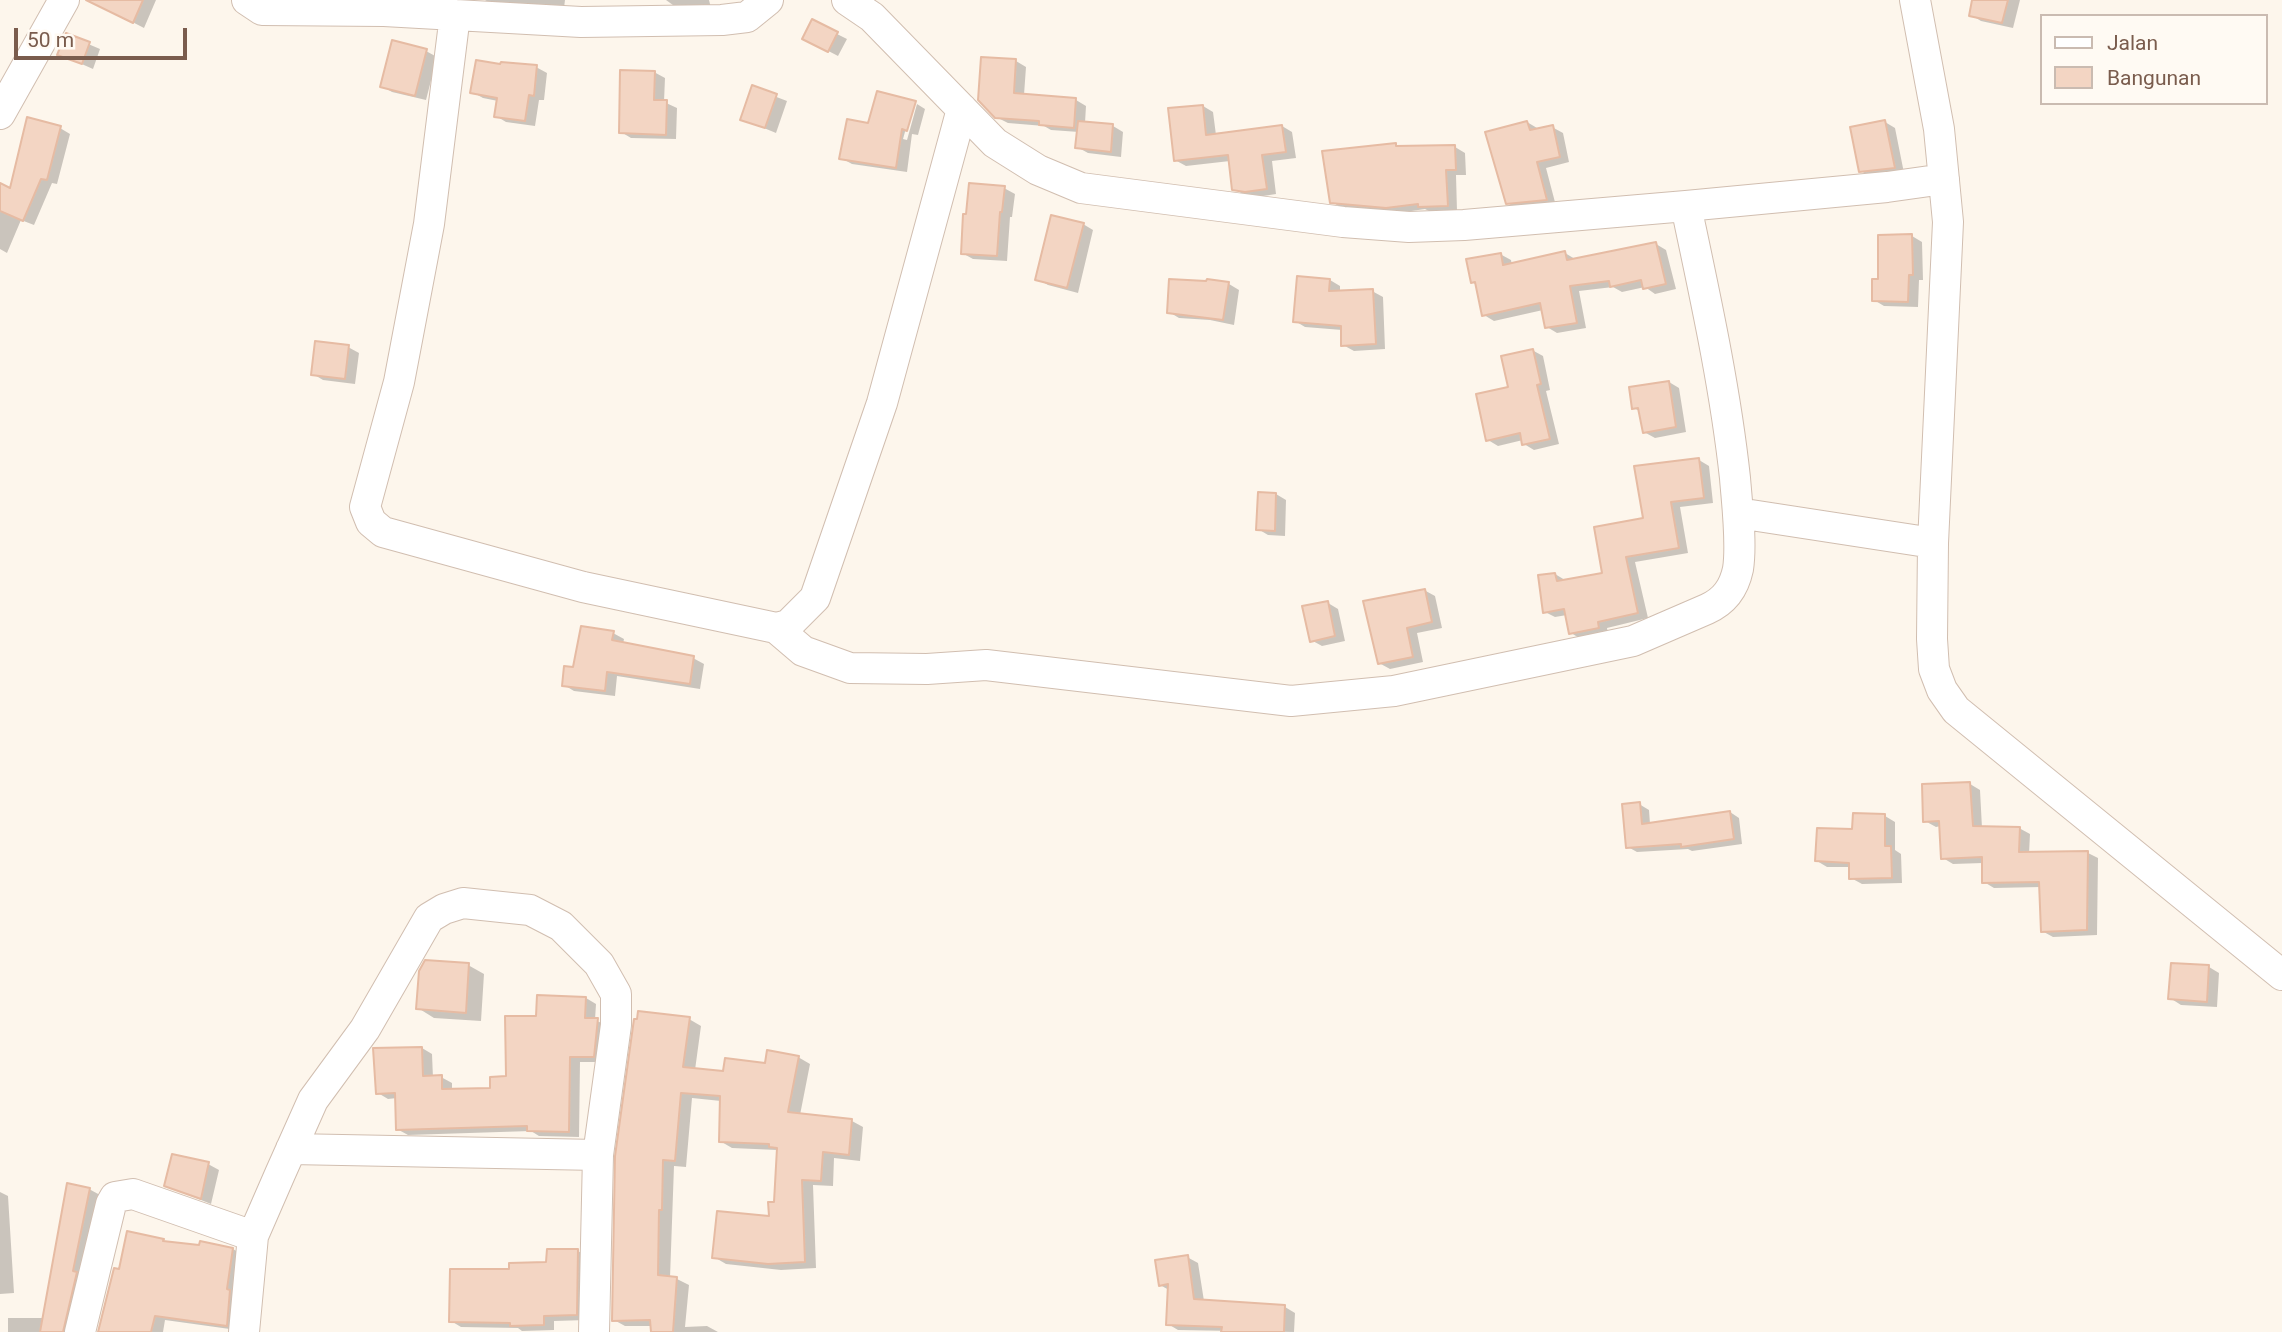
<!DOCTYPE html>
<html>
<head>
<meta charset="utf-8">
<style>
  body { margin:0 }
  #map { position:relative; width:2282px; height:1332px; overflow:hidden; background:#fdf6ec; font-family:Roboto,sans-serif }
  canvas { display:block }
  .legend { position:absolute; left:2040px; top:14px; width:228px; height:91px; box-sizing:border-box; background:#fffaf3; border:2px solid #cabbb1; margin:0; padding:9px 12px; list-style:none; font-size:21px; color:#7a5c4d }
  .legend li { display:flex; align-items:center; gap:14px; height:35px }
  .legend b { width:35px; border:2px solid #cabbb1 }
  .scale { position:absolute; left:14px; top:28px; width:173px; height:32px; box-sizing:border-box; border:4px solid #7a5c4d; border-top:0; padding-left:9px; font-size:21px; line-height:24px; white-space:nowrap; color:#7a5c4d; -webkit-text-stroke:5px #fffaf3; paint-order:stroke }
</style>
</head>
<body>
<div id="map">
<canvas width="2282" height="1332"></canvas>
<ul class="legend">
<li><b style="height:9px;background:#fff"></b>Jalan</li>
<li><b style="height:19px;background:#f3d5c3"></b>Bangunan</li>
</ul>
<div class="scale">50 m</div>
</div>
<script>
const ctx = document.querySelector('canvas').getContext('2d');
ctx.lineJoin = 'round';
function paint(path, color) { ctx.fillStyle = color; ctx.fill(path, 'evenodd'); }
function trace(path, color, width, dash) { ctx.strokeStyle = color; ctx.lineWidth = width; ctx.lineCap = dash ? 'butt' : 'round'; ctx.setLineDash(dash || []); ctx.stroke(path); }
paint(new Path2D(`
  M 101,0 L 156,0 L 144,28 L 109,10 Z
  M 485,0 L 565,0 L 564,8 L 491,4 Z
  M 666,0 L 709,0 L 711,8 L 677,8 Z
  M 1974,0 L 2020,0 L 2013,28 L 1981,21 L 1971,15 Z
  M 837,34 L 847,39 L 838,56 L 815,44 Z
  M 67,35 L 100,49 L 93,69 L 59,54 Z
  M 426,51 L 437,57 L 426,100 L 392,92 L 382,86 Z
  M 1016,61 L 1026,67 L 1024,95 L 1076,100 L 1086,106 L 1085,123 L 1113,126 L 1123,132 L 1121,157 L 1088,153 L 1077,147 L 1079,132 L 1051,130 L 1044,126 L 1008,123 L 996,117 Z
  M 502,66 L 536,67 L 547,73 L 544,100 L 539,100 L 535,126 L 506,122 L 496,116 L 498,101 L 483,98 L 472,92 Z
  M 654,72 L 665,78 L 664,102 L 677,108 L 676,139 L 631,138 L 621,132 Z
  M 753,88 L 787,101 L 776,133 L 742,119 Z
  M 913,103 L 903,139 L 907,140 L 917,104 L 925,109 L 918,135 L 912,134 L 907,172 L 852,164 L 841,158 Z
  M 1203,106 L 1213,112 L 1216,135 L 1282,126 L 1292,132 L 1296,158 L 1272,161 L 1276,194 L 1257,197 L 1245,195 L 1234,189 L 1230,161 L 1186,166 L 1175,160 Z
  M 1527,122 L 1537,128 L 1552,127 L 1563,133 L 1569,162 L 1546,168 L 1556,206 L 1518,209 L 1507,203 Z
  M 1885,122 L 1895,128 L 1904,173 L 1871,177 L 1861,171 Z
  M 60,128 L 70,134 L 57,184 L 52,183 L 34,225 L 21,220 L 7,253 L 0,249 L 0,185 L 11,190 Z
  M 1395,144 L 1401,148 L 1455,147 L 1465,153 L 1466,175 L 1456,175 L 1457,211 L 1431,212 L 1425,209 L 1398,213 L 1342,208 L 1332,202 Z
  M 1004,188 L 1015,194 L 1012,217 L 1010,217 L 1007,261 L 973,259 L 962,253 L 968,216 Z
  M 1083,224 L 1093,230 L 1078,293 L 1048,285 L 1037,279 Z
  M 1912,236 L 1922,242 L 1923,280 L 1919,280 L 1918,307 L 1884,306 L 1874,300 L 1880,281 Z
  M 1656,244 L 1666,250 L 1676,289 L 1655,294 L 1645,287 L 1622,292 L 1613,287 L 1579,291 L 1586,328 L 1557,333 L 1547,327 L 1543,310 L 1494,321 L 1484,315 L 1477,285 L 1472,282 L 1500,254 L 1511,260 L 1512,265 L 1565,253 L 1575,259 Z
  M 1330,280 L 1340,286 L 1340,293 L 1372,291 L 1383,297 L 1385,349 L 1354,351 L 1343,345 L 1342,330 L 1305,327 L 1295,321 Z
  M 1208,281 L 1229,284 L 1239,290 L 1234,325 L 1210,320 L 1179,318 L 1169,312 Z
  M 348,347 L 359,353 L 355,384 L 323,380 L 313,374 Z
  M 1532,350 L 1543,356 L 1550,390 L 1546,391 L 1559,444 L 1534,450 L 1524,444 L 1523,440 L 1498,446 L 1488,440 L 1511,388 Z
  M 1669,382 L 1679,388 L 1686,432 L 1655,438 L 1644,432 L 1641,412 L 1634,408 Z
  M 1699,460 L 1709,466 L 1713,503 L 1680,507 L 1688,553 L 1635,562 L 1648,618 L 1607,628 L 1608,633 L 1581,639 L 1571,633 L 1567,615 L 1555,617 L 1545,612 L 1555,574 L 1565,580 L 1604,574 L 1645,519 Z
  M 1276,494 L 1286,500 L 1285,536 L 1268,535 L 1258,529 Z
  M 1424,590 L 1435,596 L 1442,628 L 1417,633 L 1423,662 L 1390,669 L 1379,663 Z
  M 1328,603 L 1338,609 L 1345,641 L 1322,646 L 1311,640 Z
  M 613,633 L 624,639 L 623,644 L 693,658 L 704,664 L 700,689 L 617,676 L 615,696 L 574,691 L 564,685 Z
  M 1970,784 L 1980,790 L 1982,828 L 2019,828 L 2030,834 L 2029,854 L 2088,853 L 2098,858 L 2097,935 L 2053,937 L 2042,931 L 2041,887 L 1994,888 L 1984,882 L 1983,863 L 1953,864 L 1943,858 L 1941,826 L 1936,827 L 1925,821 Z
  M 1639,804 L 1649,810 L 1650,824 L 1730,812 L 1739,818 L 1742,844 L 1692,851 L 1688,849 L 1637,852 L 1628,847 Z
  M 1885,816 L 1895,822 L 1895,850 L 1901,854 L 1902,883 L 1862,884 L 1851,878 L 1851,867 L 1827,867 L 1817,861 L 1854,831 Z
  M 468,965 L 484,974 L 481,1021 L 434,1018 L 418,1008 Z
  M 2209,967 L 2219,973 L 2217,1007 L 2181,1005 L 2170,998 Z
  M 586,998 L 596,1004 L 595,1020 L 608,1026 L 604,1062 L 580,1062 L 579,1137 L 539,1136 L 531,1131 L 408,1135 L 397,1129 L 397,1098 L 388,1099 L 378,1093 L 422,1048 L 432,1054 L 433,1078 L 441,1077 L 452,1083 L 452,1090 L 492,1090 L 508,1078 Z
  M 689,1019 L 701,1026 L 695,1070 L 725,1073 L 798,1057 L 810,1064 L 800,1115 L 852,1121 L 863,1127 L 860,1161 L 834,1158 L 833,1186 L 813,1185 L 816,1268 L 781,1270 L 726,1264 L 714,1257 L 771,1218 L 775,1203 L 777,1150 L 732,1148 L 720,1141 L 721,1101 L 692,1098 L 686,1167 L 674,1166 L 670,1278 L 677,1279 L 689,1285 L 685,1327 L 707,1326 L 718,1332 L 653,1332 L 652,1326 L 625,1326 L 614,1320 Z
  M 208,1164 L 219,1170 L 211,1204 L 166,1186 Z
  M 89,1189 L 100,1195 L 74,1332 L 8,1332 L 8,1318 L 44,1318 Z
  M 0,1192 L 8,1196 L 14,1293 L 0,1294 Z
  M 163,1241 L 168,1243 L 233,1249 L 243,1255 L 237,1330 L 165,1320 L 163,1332 L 98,1332 L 120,1271 Z
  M 578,1251 L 588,1257 L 587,1320 L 554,1321 L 554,1330 L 522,1331 L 518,1328 L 461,1327 L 451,1321 L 548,1264 Z
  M 1187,1257 L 1198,1263 L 1204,1301 L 1285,1307 L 1295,1313 L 1294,1332 L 1178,1330 L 1168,1324 L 1169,1290 L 1160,1285 Z`), '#0003');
const building = new Path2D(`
  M 86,0 L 143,0 L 133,23 Z
  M 1972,0 L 2008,0 L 2002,23 L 1969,16 Z
  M 812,19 L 838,32 L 828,52 L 802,39 Z
  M 66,33 L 90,42 L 82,64 L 57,55 Z
  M 392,40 L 427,49 L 415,96 L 380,87 Z
  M 981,57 L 1016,59 L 1014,93 L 1076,98 L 1074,128 L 1039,125 L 1039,121 L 995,118 L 978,100 Z
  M 476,60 L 500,64 L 501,62 L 537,65 L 534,96 L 529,95 L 525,121 L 494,117 L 497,98 L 470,93 Z
  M 620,70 L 655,71 L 654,100 L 667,100 L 666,135 L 619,133 Z
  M 752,85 L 777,94 L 765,128 L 740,120 Z
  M 877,91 L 916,101 L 907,131 L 902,129 L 896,168 L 839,159 L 847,119 L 868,123 Z
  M 1203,105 L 1206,135 L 1282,125 L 1286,152 L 1262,155 L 1267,189 L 1245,192 L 1232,190 L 1228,155 L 1174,161 L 1168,108 Z
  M 27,117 L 61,126 L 47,180 L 41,179 L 23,221 L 0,211 L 0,183 L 10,188 Z
  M 1885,120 L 1895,168 L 1859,172 L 1850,127 Z
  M 1078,121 L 1113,124 L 1111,152 L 1075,148 Z
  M 1527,121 L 1530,130 L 1553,125 L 1560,157 L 1537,162 L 1547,200 L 1506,204 L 1485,132 Z
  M 1396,143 L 1396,146 L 1455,145 L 1456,170 L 1446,170 L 1448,206 L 1418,207 L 1418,204 L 1386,208 L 1330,203 L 1322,151 Z
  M 969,183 L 1005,186 L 1002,212 L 1000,212 L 997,256 L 961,254 L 963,214 L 966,214 Z
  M 1051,215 L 1084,223 L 1067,288 L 1035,280 Z
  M 1912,234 L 1913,275 L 1909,275 L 1908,302 L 1872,301 L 1872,279 L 1878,279 L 1878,235 Z
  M 1656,242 L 1666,284 L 1643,289 L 1641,280 L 1610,287 L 1609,281 L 1570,286 L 1577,323 L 1545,328 L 1540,303 L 1482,316 L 1475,282 L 1471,283 L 1466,259 L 1501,253 L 1503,265 L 1565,251 L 1567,260 Z
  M 1297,276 L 1330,279 L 1329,291 L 1373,289 L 1376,344 L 1341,346 L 1341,326 L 1293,322 Z
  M 1169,279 L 1206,281 L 1207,279 L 1229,282 L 1223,320 L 1167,313 Z
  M 315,341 L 349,345 L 345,379 L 311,375 Z
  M 1533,349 L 1541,384 L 1537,385 L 1550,439 L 1522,445 L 1520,433 L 1486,441 L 1476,394 L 1508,387 L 1501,356 Z
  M 1669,381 L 1676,427 L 1643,433 L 1638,408 L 1632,409 L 1629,387 Z
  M 1699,458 L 1704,498 L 1671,502 L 1679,548 L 1626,557 L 1638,613 L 1598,622 L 1599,628 L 1569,634 L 1564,609 L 1543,613 L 1538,575 L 1555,573 L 1557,581 L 1602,573 L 1594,527 L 1643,518 L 1634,466 Z
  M 1258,492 L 1276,493 L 1275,531 L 1256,530 Z
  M 1425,589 L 1432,622 L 1407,628 L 1413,657 L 1378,664 L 1363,601 Z
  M 1328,601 L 1335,636 L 1310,642 L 1302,606 Z
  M 581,626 L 614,631 L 612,640 L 694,656 L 690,684 L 607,672 L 605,691 L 562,686 L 564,666 L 573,667 Z
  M 1970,782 L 1973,826 L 2020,827 L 2019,852 L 2088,851 L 2087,930 L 2041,932 L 2039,882 L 1982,883 L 1982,857 L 1941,859 L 1939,821 L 1923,822 L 1922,784 Z
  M 1640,802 L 1642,824 L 1730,811 L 1734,839 L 1681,847 L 1681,844 L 1626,848 L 1622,804 Z
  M 1853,813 L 1885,814 L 1885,846 L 1891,846 L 1892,878 L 1849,879 L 1849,863 L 1815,861 L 1817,828 L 1852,829 Z
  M 425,960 L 469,963 L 466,1013 L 416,1009 L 419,971 Z
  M 2171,963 L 2209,965 L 2207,1002 L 2168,999 Z
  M 537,995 L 586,997 L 585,1018 L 598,1018 L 594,1057 L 570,1057 L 569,1132 L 527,1131 L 527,1126 L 396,1130 L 395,1093 L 376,1094 L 373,1048 L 422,1047 L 423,1076 L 442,1075 L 442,1089 L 490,1088 L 490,1077 L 506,1076 L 505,1016 L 536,1016 Z
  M 638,1011 L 690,1017 L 683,1067 L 723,1071 L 725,1058 L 765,1063 L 767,1050 L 799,1056 L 788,1112 L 852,1119 L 849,1155 L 823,1152 L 821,1181 L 802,1180 L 805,1262 L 768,1264 L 712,1258 L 717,1211 L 769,1216 L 768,1202 L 774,1202 L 777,1148 L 769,1147 L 769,1144 L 719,1142 L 720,1096 L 681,1093 L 675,1161 L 663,1160 L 662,1210 L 659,1210 L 658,1275 L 677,1277 L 673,1332 L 651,1332 L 650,1320 L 612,1321 L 615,1156 L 634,1019 L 637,1019 Z
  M 172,1154 L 209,1162 L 201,1199 L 164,1186 Z
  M 67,1183 L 90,1188 L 73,1271 L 77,1272 L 63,1332 L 40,1332 Z
  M 127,1231 L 164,1239 L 163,1241 L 199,1245 L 200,1241 L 233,1248 L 227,1289 L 230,1290 L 227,1326 L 155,1316 L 151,1332 L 98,1332 L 114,1268 L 119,1269 Z
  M 547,1249 L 578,1249 L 577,1315 L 544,1316 L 544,1325 L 510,1326 L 510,1323 L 449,1322 L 450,1269 L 509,1269 L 509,1263 L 546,1262 Z
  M 1188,1255 L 1194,1299 L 1285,1305 L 1284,1332 L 1221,1332 L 1222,1327 L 1166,1325 L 1168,1284 L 1159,1286 L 1155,1260 Z`);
paint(building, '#f3d5c3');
trace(building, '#e6bba3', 2);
const minor = new Path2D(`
  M 247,0 L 262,10 L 384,11 L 581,22 L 722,20 L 747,17 L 768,0
  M 847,0 L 872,17 L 995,143 L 1038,170 L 1081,188 L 1343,222 L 1409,227 L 1464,225 L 1686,206 L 1887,187 L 1944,179
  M 1915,0 L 1939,129 L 1948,222 L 1933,543 L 1932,639 L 1934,669 L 1942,690 L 1956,710 L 2282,975
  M 455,15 L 429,224 L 399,382 L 365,507 L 371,522 L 383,532 L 583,587 L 776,628 L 788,625 L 815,598 L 882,403 L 962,109
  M 0,114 L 64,0
  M 1738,513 L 1933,543
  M 776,628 L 803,651 L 850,668 L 927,669 L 986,665 L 1291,701 L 1394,691 L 1633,641 L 1707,609 C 1725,601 1734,588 1738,569 C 1742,543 1737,504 1735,478 C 1725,386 1705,296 1686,206
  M 291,1149 L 598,1155
  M 80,1332 L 111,1204 L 115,1197 L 133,1194 L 253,1236
  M 244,1332 L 253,1236 L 280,1174 L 313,1100 L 365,1029 L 429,918 L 444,909 L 463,903 L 530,910 L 561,926 L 599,964 L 616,994 L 616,1025 L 598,1155 L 594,1332`);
trace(minor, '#d1beb0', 32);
trace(minor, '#fff', 30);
</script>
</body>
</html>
